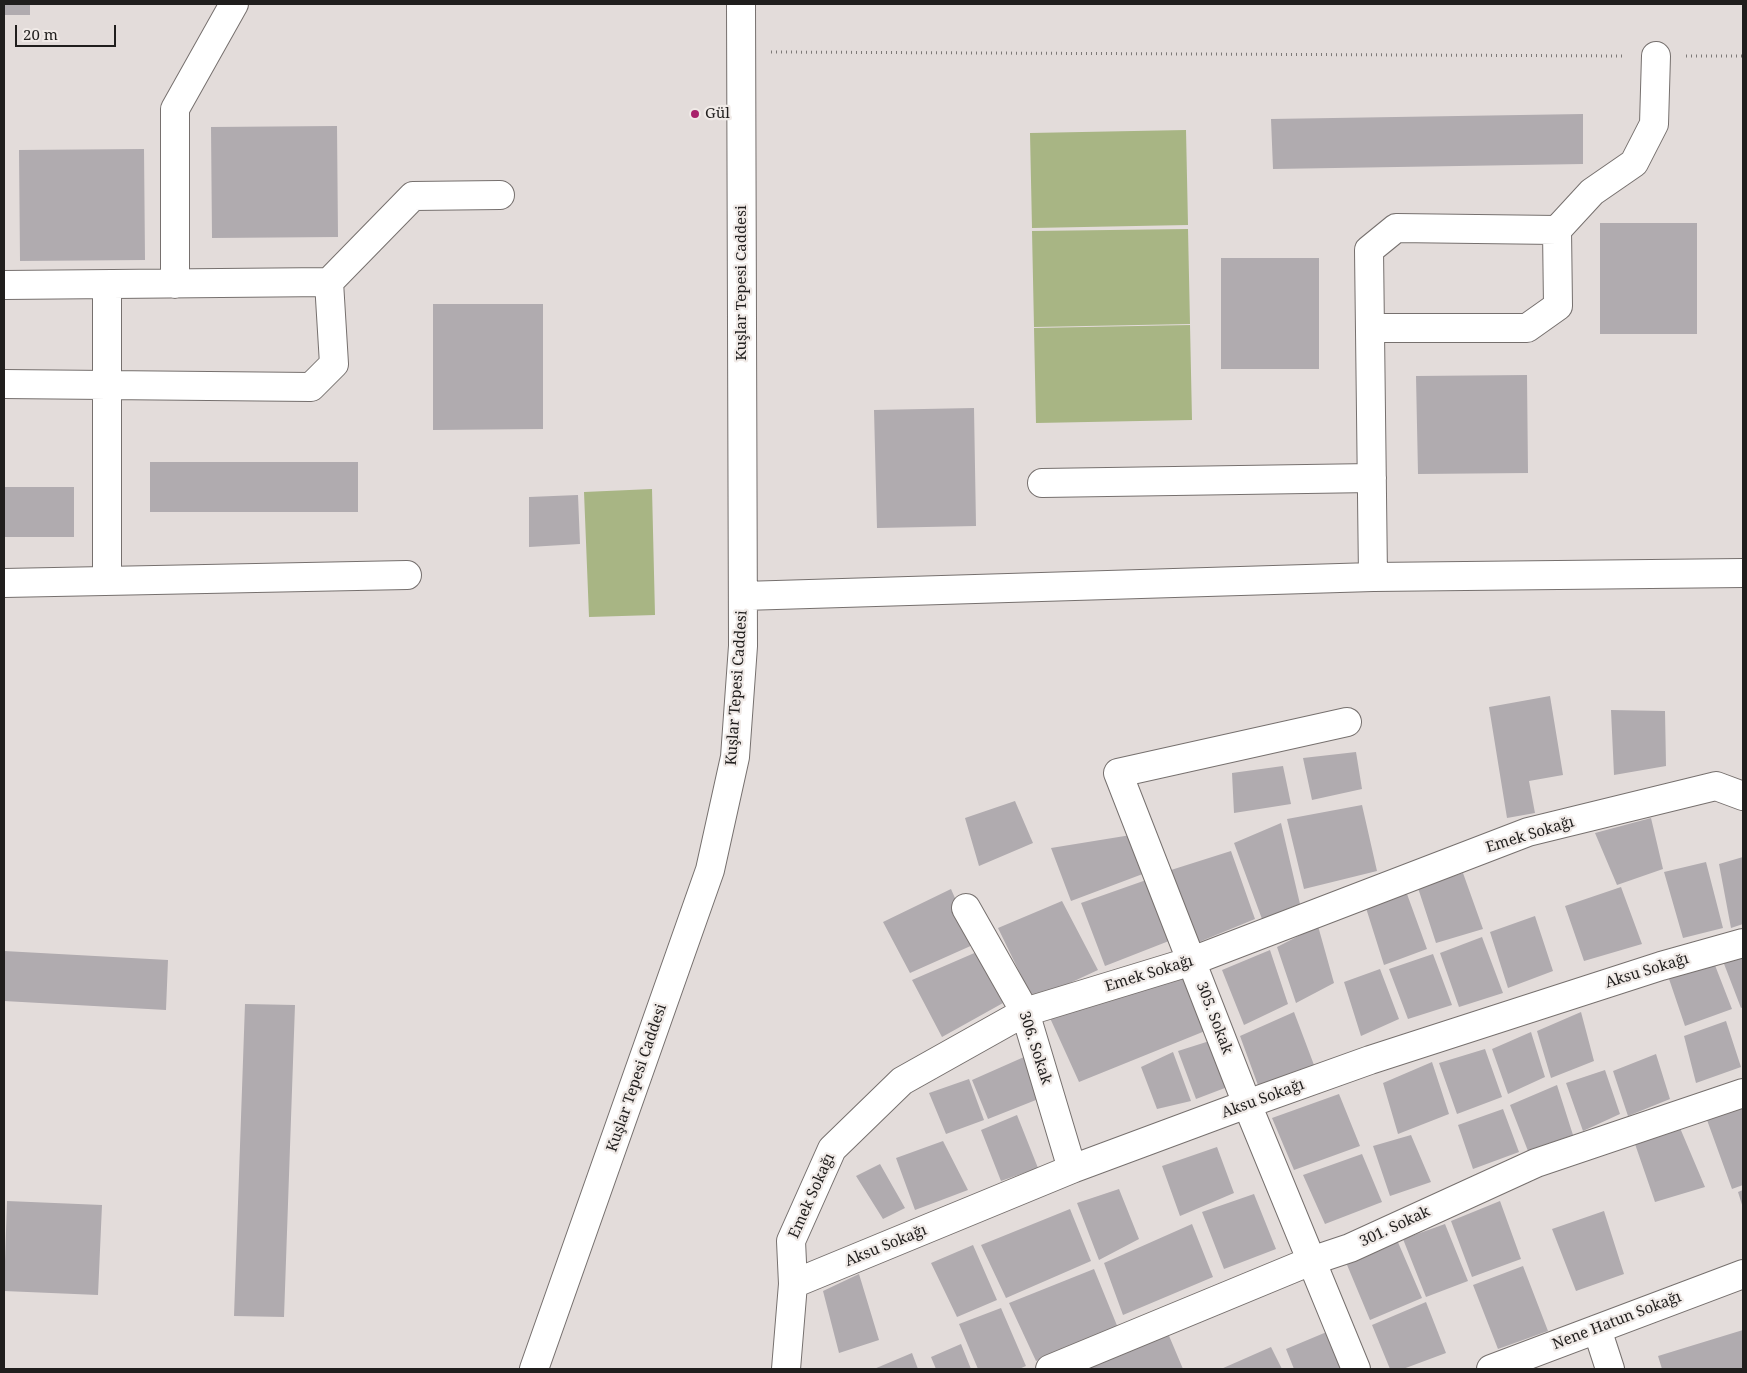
<!DOCTYPE html>
<html>
<head>
<meta charset="utf-8">
<style>
  body { margin:0 }
  #map { position:relative; width:1747px; height:1373px; overflow:hidden; background:#e3dcda; font-family:"Noto Serif",serif }
  canvas { display:block }
  .frame { position:absolute; inset:0; border:5px solid #201e1d; pointer-events:none }
  .scale { position:absolute; left:15px; top:25px; width:101px; height:22px; box-sizing:border-box; border:2px solid #201e1d; border-top:0; padding-left:6px; font-size:15px; line-height:18px; white-space:nowrap; color:#201e1d; -webkit-text-stroke:4px #f0eae7; paint-order:stroke }
</style>
</head>
<body>
<div id="map">
<canvas width="1747" height="1373"></canvas>
<div class="frame"></div>
<div class="scale">20 m</div>
</div>
<script>
const ctx = document.querySelector('canvas').getContext('2d');
ctx.lineJoin = 'round';
function paint(path, color) { ctx.fillStyle = color; ctx.fill(path, 'evenodd'); }
function trace(path, color, width, dash) { ctx.strokeStyle = color; ctx.lineWidth = width; ctx.lineCap = dash ? 'butt' : 'round'; ctx.setLineDash(dash || []); ctx.stroke(path); }
function label(font, color, halo, rows, align = 'center') {
  ctx.font = font + ' "Noto Serif",serif'; ctx.lineWidth = 4.5; ctx.setLineDash([]); ctx.textBaseline = 'middle'; ctx.strokeStyle = halo; ctx.fillStyle = color; for (const [text, x, y, turn = 0] of rows) {
    ctx.save(); ctx.translate(x, y); ctx.rotate((+turn || 0) * Math.PI / 180); ctx.textAlign = isNaN(turn) ? turn : align; if (halo) ctx.strokeText(text, 0, 0); ctx.fillText(text, 0, 0); ctx.restore();
  }
}
paint(new Path2D(`
  M 1186,130 L 1188,225 L 1032,228 L 1030,133 Z
  M 1188,229 L 1190,324 L 1034,327 L 1032,231 Z
  M 1190,325 L 1192,420 L 1036,423 L 1034,328 Z
  M 652,489 L 655,615 L 589,617 L 584,492 Z`), '#a8b584');
paint(new Path2D(`
  M 4,4 L 30,4 L 30,15 L 4,15 Z
  M 1583,114 L 1583,164 L 1273,169 L 1271,119 Z
  M 337,126 L 338,237 L 212,238 L 211,127 Z
  M 144,149 L 145,260 L 20,261 L 19,150 Z
  M 1600,223 L 1697,223 L 1697,334 L 1600,334 Z
  M 1221,258 L 1319,258 L 1319,369 L 1221,369 Z
  M 433,304 L 543,304 L 543,429 L 433,430 Z
  M 1527,375 L 1528,473 L 1418,474 L 1416,376 Z
  M 974,408 L 976,526 L 877,528 L 874,410 Z
  M 150,462 L 358,462 L 358,512 L 150,512 Z
  M 4,487 L 74,487 L 74,537 L 4,537 Z
  M 578,495 L 580,544 L 529,547 L 529,497 Z
  M 1550,696 L 1563,775 L 1529,781 L 1535,813 L 1507,818 L 1489,707 Z
  M 1611,710 L 1665,711 L 1666,766 L 1614,775 Z
  M 1356,752 L 1362,789 L 1312,800 L 1303,758 Z
  M 1283,766 L 1291,804 L 1234,813 L 1232,773 Z
  M 1015,801 L 1033,843 L 979,866 L 965,818 Z
  M 1362,805 L 1377,871 L 1304,889 L 1287,819 Z
  M 1651,818 L 1663,869 L 1617,885 L 1595,833 Z
  M 1281,823 L 1300,904 L 1262,919 L 1234,843 Z
  M 1131,835 L 1148,872 L 1071,901 L 1051,848 Z
  M 1231,851 L 1255,919 L 1199,942 L 1171,870 Z
  M 1743,857 L 1743,924 L 1731,928 L 1719,864 Z
  M 1706,862 L 1723,928 L 1683,938 L 1664,872 Z
  M 1463,873 L 1483,929 L 1436,943 L 1418,888 Z
  M 1149,879 L 1174,939 L 1105,966 L 1081,903 Z
  M 1621,887 L 1642,944 L 1584,961 L 1565,906 Z
  M 951,889 L 975,944 L 910,973 L 883,922 Z
  M 1407,894 L 1427,949 L 1384,965 L 1366,908 Z
  M 1062,901 L 1098,970 L 1033,1000 L 998,928 Z
  M 1535,916 L 1553,971 L 1508,988 L 1490,932 Z
  M 1318,926 L 1334,983 L 1296,1003 L 1277,947 Z
  M 1482,937 L 1503,993 L 1459,1007 L 1440,953 Z
  M 1270,950 L 1288,1004 L 1244,1025 L 1222,970 Z
  M 1743,950 L 1743,1007 L 1741,1008 L 1721,956 Z
  M 4,951 L 168,960 L 166,1010 L 4,1001 Z
  M 979,951 L 1003,1003 L 942,1037 L 912,980 Z
  M 1433,954 L 1452,1005 L 1408,1019 L 1389,969 Z
  M 1711,955 L 1732,1009 L 1685,1026 L 1668,976 Z
  M 1188,969 L 1210,1029 L 1079,1082 L 1050,1018 Z
  M 1380,969 L 1399,1019 L 1361,1036 L 1344,982 Z
  M 245,1004 L 295,1005 L 284,1317 L 234,1316 Z
  M 1294,1012 L 1314,1065 L 1259,1088 L 1240,1036 Z
  M 1581,1012 L 1594,1061 L 1551,1078 L 1537,1031 Z
  M 1726,1021 L 1741,1067 L 1696,1083 L 1684,1036 Z
  M 1531,1032 L 1545,1077 L 1508,1094 L 1492,1049 Z
  M 1219,1038 L 1238,1083 L 1196,1099 L 1178,1051 Z
  M 1485,1049 L 1502,1097 L 1457,1114 L 1439,1063 Z
  M 1173,1052 L 1191,1101 L 1157,1109 L 1141,1067 Z
  M 1656,1054 L 1670,1099 L 1628,1116 L 1613,1071 Z
  M 1024,1057 L 1041,1098 L 988,1119 L 972,1080 Z
  M 1432,1062 L 1449,1114 L 1398,1134 L 1383,1083 Z
  M 1605,1070 L 1620,1114 L 1583,1131 L 1566,1083 Z
  M 969,1079 L 984,1120 L 946,1134 L 929,1093 Z
  M 1557,1085 L 1573,1135 L 1528,1151 L 1510,1105 Z
  M 1339,1094 L 1360,1146 L 1294,1170 L 1272,1118 Z
  M 1743,1106 L 1743,1185 L 1732,1189 L 1707,1120 Z
  M 1503,1109 L 1519,1152 L 1473,1169 L 1458,1125 Z
  M 1017,1115 L 1038,1168 L 1001,1181 L 981,1130 Z
  M 1680,1128 L 1705,1187 L 1655,1202 L 1635,1144 Z
  M 1411,1135 L 1431,1182 L 1390,1196 L 1373,1146 Z
  M 943,1141 L 968,1190 L 915,1210 L 896,1158 Z
  M 1217,1147 L 1234,1193 L 1180,1216 L 1162,1166 Z
  M 1362,1154 L 1382,1202 L 1325,1224 L 1303,1175 Z
  M 880,1164 L 905,1208 L 883,1219 L 856,1176 Z
  M 1119,1189 L 1139,1239 L 1099,1260 L 1077,1203 Z
  M 1743,1190 L 1743,1208 L 1738,1192 Z
  M 1254,1194 L 1276,1249 L 1224,1269 L 1202,1212 Z
  M 7,1201 L 102,1205 L 98,1295 L 4,1291 Z
  M 1500,1201 L 1521,1259 L 1472,1277 L 1451,1221 Z
  M 1070,1209 L 1091,1261 L 1006,1298 L 981,1245 Z
  M 1604,1211 L 1624,1274 L 1576,1291 L 1552,1229 Z
  M 1192,1224 L 1213,1277 L 1123,1315 L 1104,1263 Z
  M 1445,1224 L 1468,1281 L 1426,1297 L 1403,1239 Z
  M 1397,1240 L 1422,1298 L 1370,1320 L 1345,1260 Z
  M 973,1245 L 997,1300 L 957,1317 L 931,1263 Z
  M 1523,1266 L 1548,1331 L 1498,1349 L 1473,1285 Z
  M 1094,1269 L 1118,1328 L 1036,1361 L 1009,1303 Z
  M 859,1274 L 879,1340 L 839,1353 L 823,1291 Z
  M 1426,1302 L 1446,1353 L 1403,1369 L 1390,1369 L 1372,1325 Z
  M 1001,1308 L 1026,1366 L 1019,1369 L 978,1369 L 959,1324 Z
  M 1743,1330 L 1743,1369 L 1662,1369 L 1658,1356 Z
  M 1167,1331 L 1183,1369 L 1076,1369 Z
  M 1329,1331 L 1345,1369 L 1294,1369 L 1286,1349 Z
  M 961,1344 L 971,1369 L 936,1369 L 931,1357 Z
  M 1271,1347 L 1282,1369 L 1221,1369 Z
  M 912,1353 L 918,1369 L 874,1369 Z`), '#b0abaf');
const minor = new Path2D(`
  M 1557,230 L 1592,192 L 1634,163 L 1654,124 L 1656,56
  M 175,284 L 175,109 L 234,4
  M 4,285 L 329,282 L 413,196 L 500,195
  M 1370,328 L 1527,328 L 1558,306 L 1557,230 L 1396,228 L 1369,250 L 1373,577
  M 4,384 L 311,387 L 334,364 L 329,282
  M 1042,483 L 1372,478
  M 107,581 L 107,285
  M 4,583 L 407,575
  M 743,596 L 1373,577 L 1743,573
  M 1347,722 L 1118,773 L 1247,1104 L 1356,1369
  M 966,908 L 1025,1012 L 1072,1169
  M 793,1284 L 1072,1169 L 1247,1104 L 1370,1060 L 1661,966 L 1743,943
  M 1597,1329 L 1610,1369
  M 534,1369 L 710,870 L 735,757 L 743,646 L 741,4
  M 786,1369 L 793,1284 L 791,1241 L 832,1149 L 902,1081 L 1025,1012 L 1192,961 L 1528,832 L 1716,786 L 1743,796
  M 1050,1369 L 1311,1261 L 1350,1248 L 1536,1163 L 1743,1093
  M 1491,1369 L 1743,1274`);
trace(minor, '#76706e', 30);
trace(new Path2D(`
  M 771,52 L 1625,56
  M 1686,56 L 1743,56`), '#7e7a78', 3, [1, 4]);
trace(minor, '#fff', 28);
for (const [x, y, r, color] of [
  [695,114,5,"#a9226b"]
]) { const dot = new Path2D(); dot.arc(x, y, r, 0, 2 * Math.PI); ctx.fillStyle = color; ctx.fill(dot); trace(dot, '#f0eae7', 2); }
label('15px', '#201e1d', '#f0eae7', [
  ["Gül",705,114]
], 'left');
label('15px', '#201e1d', '#f0eae7', [
  ["Kuşlar Tepesi Caddesi",742,283,-90],
  ["Kuşlar Tepesi Caddesi",737,688,-86],
  ["Emek Sokağı",1530,835,-17],
  ["Aksu Sokağı",1647,971,-17],
  ["Emek Sokağı",1149,974,-17],
  ["305. Sokak",1214,1018,69],
  ["306. Sokak",1035,1048,72],
  ["Kuşlar Tepesi Caddesi",637,1078,-71],
  ["Aksu Sokağı",1263,1099,-20],
  ["Emek Sokağı",812,1196,-66],
  ["301. Sokak",1395,1227,-25],
  ["Aksu Sokağı",886,1246,-22],
  ["Nene Hatun Sokağı",1617,1321,-21]
]);
</script>
</body>
</html>
